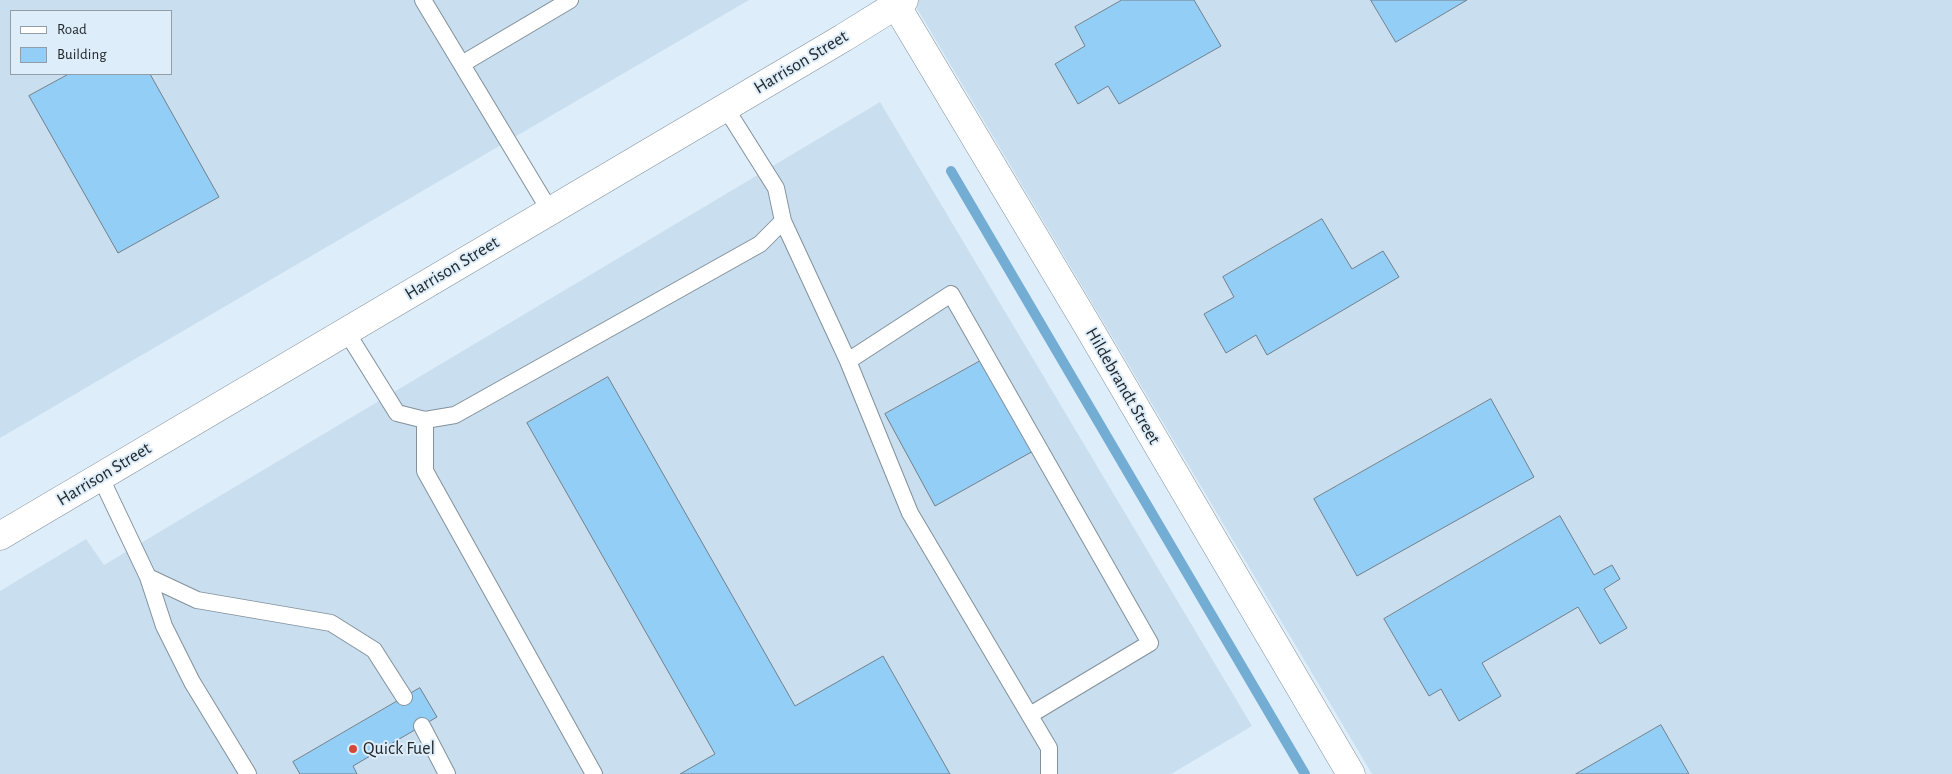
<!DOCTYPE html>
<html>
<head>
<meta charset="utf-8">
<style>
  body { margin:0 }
  #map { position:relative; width:1952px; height:774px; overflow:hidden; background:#ddedf9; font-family:"Alegreya Sans",sans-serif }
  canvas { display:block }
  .legend { position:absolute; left:10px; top:10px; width:162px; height:65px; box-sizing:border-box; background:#ddedf9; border:1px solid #929ea7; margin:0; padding:6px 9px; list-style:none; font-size:15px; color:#22282c }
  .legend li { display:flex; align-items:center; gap:10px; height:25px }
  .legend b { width:25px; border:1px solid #929ea7 }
</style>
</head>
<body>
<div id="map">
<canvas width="1952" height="774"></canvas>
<ul class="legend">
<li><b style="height:6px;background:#fff"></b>Road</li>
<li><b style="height:14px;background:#93cef6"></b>Building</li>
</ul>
</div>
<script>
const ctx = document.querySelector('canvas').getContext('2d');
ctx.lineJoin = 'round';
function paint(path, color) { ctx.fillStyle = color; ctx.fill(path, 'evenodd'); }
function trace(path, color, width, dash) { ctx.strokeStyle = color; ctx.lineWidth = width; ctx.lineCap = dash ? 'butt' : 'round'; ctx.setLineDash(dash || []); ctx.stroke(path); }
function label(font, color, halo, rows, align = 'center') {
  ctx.font = font + ' "Alegreya Sans",sans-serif'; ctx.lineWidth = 4; ctx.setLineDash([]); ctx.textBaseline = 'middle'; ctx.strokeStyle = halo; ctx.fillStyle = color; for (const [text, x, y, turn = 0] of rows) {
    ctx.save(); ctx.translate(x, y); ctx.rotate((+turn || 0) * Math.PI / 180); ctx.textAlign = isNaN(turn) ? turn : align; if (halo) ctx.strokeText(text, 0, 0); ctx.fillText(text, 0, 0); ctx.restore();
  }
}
paint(new Path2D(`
  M 0,0 L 749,0 L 0,438 ZM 11,11 L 171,11 L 171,74 L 11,74 Z
  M 912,0 L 1952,0 L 1952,774 L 1372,774 Z
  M 880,102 L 1252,726 L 1171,774 L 0,774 L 0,591 L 86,539 L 104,565 Z`), '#c9dfef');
trace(new Path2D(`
  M 951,171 L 1305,774`), '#74add4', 10);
const building = new Path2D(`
  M 1122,0 L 1194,0 L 1221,46 L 1119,104 L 1108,86 L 1078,104 L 1055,64 L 1085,46 L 1075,27 Z
  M 1371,0 L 1467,0 L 1396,42 Z
  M 69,74 L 150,74 L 219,197 L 118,253 L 29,96 Z
  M 1322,219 L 1352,269 L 1383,251 L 1399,277 L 1267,355 L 1256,335 L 1226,353 L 1204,314 L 1234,297 L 1223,277 Z
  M 984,359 L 1035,450 L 935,506 L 885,414 Z
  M 608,377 L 795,706 L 883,656 L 950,774 L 680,774 L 715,754 L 527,423 Z
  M 1491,399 L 1534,477 L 1357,576 L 1314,499 Z
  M 1560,516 L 1594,575 L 1612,565 L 1620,579 L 1604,589 L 1627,628 L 1600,644 L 1578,607 L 1482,663 L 1501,696 L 1459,721 L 1441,689 L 1429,696 L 1384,619 Z
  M 420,688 L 437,717 L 353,766 L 357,774 L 300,774 L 293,762 Z
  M 1661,725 L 1689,774 L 1576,774 Z`);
paint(building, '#93cef6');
trace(building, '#72808b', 1);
const service = new Path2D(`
  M 423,0 L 550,211
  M 462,64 L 570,0
  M 783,221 L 848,361 L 951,294 L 1150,643 L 1030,715
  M 346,331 L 397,413 L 425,420 L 455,415 L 760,244 L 783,221 L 776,188 L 725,107
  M 848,361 L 910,513 L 1049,748 L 1049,774
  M 425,420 L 425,471 L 594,774
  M 100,476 L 148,577 L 164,626 L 192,682 L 248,774
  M 148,577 L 197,600 L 331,623 L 374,650 L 404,697
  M 422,726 L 447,774`);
const minor = new Path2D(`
  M 0,536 L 843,38 L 904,0`);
const tertiary = new Path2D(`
  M 893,0 L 1083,318 L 1351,774`);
trace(service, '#82919c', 18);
trace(minor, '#82919c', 29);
trace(tertiary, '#82919c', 29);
trace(service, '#fff', 16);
trace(minor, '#fff', 28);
trace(tertiary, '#fff', 28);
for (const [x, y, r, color] of [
  [353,749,5,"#d6493a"]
]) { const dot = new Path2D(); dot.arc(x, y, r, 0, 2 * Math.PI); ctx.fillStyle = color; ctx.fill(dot); trace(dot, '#ddedf9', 2); }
label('18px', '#22282c', '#ddedf9', [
  ["Harrison Street",801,62,-31],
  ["Harrison Street",452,268,-31],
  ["Hildebrandt Street",1123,386,60],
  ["Harrison Street",104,474,-31]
]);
label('18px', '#22282c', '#ddedf9', [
  ["Quick Fuel",363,749]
], 'left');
</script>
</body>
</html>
